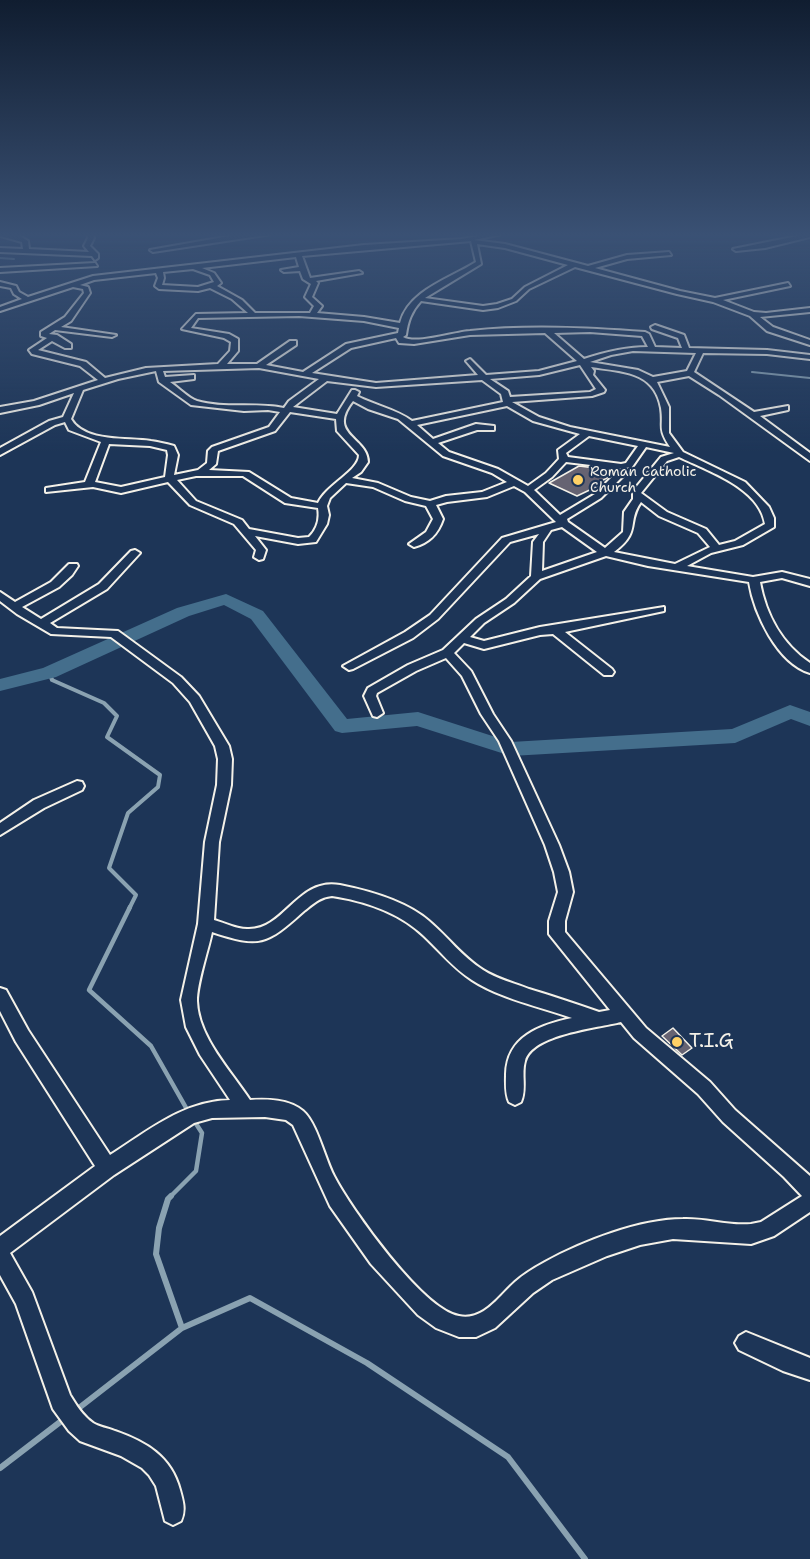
<!DOCTYPE html>
<html>
<head>
<meta charset="utf-8">
<style>
  body { margin:0 }
  canvas { display:block; background:#1d3557 }
</style>
</head>
<body>
<canvas width="810" height="1559"></canvas>
<script>
const ctx = document.querySelector('canvas').getContext('2d');
ctx.lineJoin = 'round';
function trace(path, color, width, dash) { ctx.strokeStyle = color; ctx.lineWidth = width; ctx.lineCap = dash ? 'butt' : 'round'; ctx.setLineDash(dash || []); ctx.stroke(path); }
function paint(path, color) { ctx.fillStyle = color; ctx.fill(path, 'evenodd'); }
function label(font, color, halo, rows, align = 'center') {
  ctx.font = font + ' "Shantell Sans",sans-serif'; ctx.lineWidth = 4.5; ctx.setLineDash([]); ctx.textBaseline = 'middle'; ctx.strokeStyle = halo; ctx.fillStyle = color; for (const [text, x, y, turn = 0] of rows) {
    ctx.save(); ctx.translate(x, y); ctx.rotate((+turn || 0) * Math.PI / 180); ctx.textAlign = isNaN(turn) ? turn : align; if (halo) ctx.strokeText(text, 0, 0); ctx.fillText(text, 0, 0); ctx.restore();
  }
}
trace(new Path2D(`
  M 0,258 L 14,259
  M 752,372 L 810,378`), '#8aa2b1', 2);
trace(new Path2D(`
  M 49,673 L 52,679`), '#8aa2b1', 3);
trace(new Path2D(`
  M 51,677 L 52,680 L 104,703 L 117,716 L 107,737 L 160,775 L 158,787 L 128,813 L 109,868 L 136,895 L 129,909`), '#8aa2b1', 4);
trace(new Path2D(`
  M 130,907 L 89,990 L 151,1046 L 189,1113
  M 170,1197 L 196,1171 L 202,1133 L 193,1119`), '#8aa2b1', 4.5);
trace(new Path2D(`
  M 171,1196 L 168,1199 L 159,1228 L 156,1254 L 182,1328
  M 75,1411 L 182,1328 L 250,1298 L 367,1363 L 508,1457 L 585,1559
  M 0,1468 L 64,1419`), '#8aa2b1', 6);
paint(new Path2D(`
  M 226,594 L 263,611 L 347,719 L 418,712 L 511,742 L 732,729 L 790,705 L 810,712 L 810,726 L 791,719 L 735,743 L 511,756 L 417,726 L 342,733 L 335,731 L 251,619 L 224,605 L 189,616 L 56,677 L 0,691 L 0,679 L 43,668 L 177,608 Z`), '#446e8c');
const building = new Path2D(`
  M 579,466 L 595,468 L 610,476 L 595,485 L 598,486 L 577,496 L 549,483 Z
  M 673,1028 L 692,1048 L 682,1055 L 662,1036 Z`);
paint(building, '#666372');
trace(building, '#f4f1e8', 1.5);
const minor = new Path2D(`
  M 0,234 L 20,236 L 28,241 L 29,249 L 89,252 L 84,246 L 88,238 L 87,234 L 93,234 L 94,238 L 90,246 L 98,254 L 98,258 L 95,260 L 92,256 L 0,252 L 0,248 L 23,249 L 22,242 L 0,236 Z
  M 241,234 L 272,234 L 153,252 L 150,250 Z
  M 490,234 L 502,234 L 474,240 L 505,244 L 588,266 L 627,255 L 669,252 L 671,255 L 627,259 L 595,268 L 680,291 L 715,298 L 788,283 L 790,286 L 723,300 L 754,312 L 766,313 L 810,308 L 810,312 L 760,317 L 773,327 L 810,340 L 810,345 L 767,331 L 750,316 L 713,302 L 677,294 L 575,267 L 529,289 L 516,301 L 498,308 L 483,310 L 421,301 C 411,312 408,321 406,335 L 403,337 C 416,345 454,332 470,331 C 528,325 587,328 645,332 L 649,334 L 655,347 L 682,348 L 678,338 L 652,329 L 651,327 L 655,325 L 684,335 L 689,348 L 767,350 L 810,355 L 810,359 L 767,354 L 703,353 L 694,372 L 754,412 L 788,406 L 788,410 L 760,416 L 810,453 L 810,461 L 719,395 L 689,376 L 657,382 L 669,407 L 669,433 L 683,452 L 745,482 L 769,507 L 774,518 L 774,527 L 743,545 L 711,553 L 687,566 L 753,577 L 782,572 L 810,579 L 810,586 L 782,578 L 760,582 C 766,615 782,644 810,663 L 810,673 C 777,663 754,613 749,582 L 648,566 L 606,556 L 540,579 L 514,603 L 484,623 L 470,637 L 484,641 L 540,627 L 664,607 L 664,611 L 565,632 L 612,669 L 614,672 L 612,675 L 604,675 L 553,634 L 540,635 L 484,649 L 464,643 L 454,653 L 471,671 L 493,714 L 511,741 L 559,845 L 569,872 L 573,892 L 565,921 L 565,932 L 646,1028 L 710,1082 L 735,1110 L 810,1176 L 810,1212 L 774,1236 L 751,1244 L 673,1239 L 640,1245 L 607,1256 L 552,1280 L 533,1293 L 495,1328 L 476,1337 L 459,1337 L 436,1328 L 418,1315 L 371,1264 L 330,1206 L 293,1125 L 286,1120 L 265,1117 L 212,1118 L 194,1123 L 114,1175 L 10,1253 L 32,1292 L 70,1395 C 76,1405 83,1416 93,1423 C 99,1427 108,1428 115,1431 C 146,1442 171,1456 180,1490 C 183,1501 186,1510 181,1521 L 173,1525 L 165,1521 L 156,1486 L 149,1475 L 142,1468 L 121,1456 L 80,1441 L 69,1431 L 53,1409 L 16,1304 L 0,1275 L 0,1236 L 95,1166 L 16,1042 L 0,1011 L 0,988 L 6,990 L 28,1030 L 110,1155 C 148,1131 183,1101 230,1100 L 200,1055 L 186,1027 L 181,1000 L 198,924 L 205,842 L 217,785 L 218,759 L 215,746 L 190,702 L 173,683 L 111,637 L 51,634 L 17,614 L 0,601 L 0,592 L 15,602 L 51,582 L 69,564 L 77,564 L 78,566 L 72,575 L 59,587 L 22,607 L 41,619 L 99,584 L 131,551 L 135,550 L 140,553 L 107,589 L 50,623 L 57,628 L 118,631 L 181,677 L 199,696 L 229,746 L 232,759 L 231,785 L 219,842 L 214,920 C 225,923 238,930 249,929 C 285,929 298,877 340,885 C 370,891 406,901 429,921 C 448,937 462,957 483,970 C 497,979 514,983 529,989 C 553,996 576,1004 599,1012 L 610,1010 L 549,934 L 549,921 L 558,892 L 554,872 L 545,845 L 499,741 L 481,714 L 462,676 L 446,658 L 416,671 L 377,693 L 376,696 L 383,713 L 377,717 L 373,716 L 364,696 L 368,688 L 408,665 L 443,650 L 476,619 L 506,599 L 531,576 L 533,542 L 539,534 L 510,542 L 438,619 L 413,638 L 353,669 L 349,670 L 343,666 L 405,632 L 430,615 L 502,538 L 556,522 L 525,492 L 514,486 L 487,497 L 447,502 L 436,505 L 443,519 C 438,534 429,543 414,547 L 409,544 L 426,532 L 433,519 L 426,506 L 405,501 L 373,487 L 346,483 L 330,498 L 327,506 L 329,515 L 327,524 L 316,542 L 298,544 L 255,536 L 266,550 L 263,559 L 259,560 L 254,557 L 256,550 L 234,524 L 190,505 L 168,482 L 121,493 L 93,487 L 46,492 L 46,488 L 85,482 L 101,442 L 69,430 L 65,422 L 55,425 L 0,455 L 0,448 L 49,421 L 63,417 L 74,393 L 39,405 L 0,413 L 0,407 L 34,401 L 98,380 L 80,366 L 32,354 L 29,350 L 47,338 L 41,336 L 41,332 L 65,317 L 84,293 L 83,289 L 73,287 L 0,311 L 0,307 L 22,299 L 14,294 L 11,288 L 0,286 L 0,282 L 16,286 L 19,292 L 28,297 L 93,276 L 364,245 L 461,239 ZM 471,241 L 476,262 C 449,279 409,290 400,323 L 364,317 L 317,313 L 322,306 L 312,297 L 318,283 L 316,281 L 362,273 L 359,271 L 310,278 L 302,256 ZM 477,244 L 505,248 L 568,265 L 525,287 L 512,299 L 497,304 L 483,306 L 425,298 L 481,264 ZM 296,257 L 299,267 L 281,270 L 284,272 L 300,271 L 303,279 L 311,284 L 305,297 L 314,306 L 310,313 L 255,313 L 242,300 L 217,286 L 221,283 L 214,273 L 202,268 ZM 193,269 L 210,275 L 214,282 L 198,287 L 162,285 L 164,278 L 163,272 ZM 156,273 L 158,278 L 155,286 L 159,289 L 198,291 L 210,288 L 232,299 L 248,313 L 196,314 L 182,329 L 224,338 L 231,342 L 230,351 L 218,364 L 146,368 L 105,378 L 86,362 L 38,350 L 52,341 L 65,348 L 71,348 L 71,344 L 57,335 L 49,334 L 55,330 L 112,337 L 116,335 L 61,327 L 71,321 L 90,293 L 88,287 L 80,285 L 94,280 ZM 299,316 L 364,321 L 399,328 L 398,333 L 346,344 L 303,372 L 266,365 L 296,345 L 296,341 L 290,341 L 257,364 L 227,364 L 238,351 L 238,339 L 229,334 L 191,328 L 198,318 ZM 590,332 L 642,336 L 648,347 C 625,347 605,352 584,359 L 554,333 ZM 545,333 L 577,361 L 539,371 L 486,375 L 470,359 L 466,361 L 478,375 L 376,383 L 312,373 L 351,348 L 396,338 L 399,343 L 414,344 L 470,335 ZM 633,351 L 696,353 L 687,371 L 653,377 L 638,370 L 590,362 L 611,355 ZM 580,365 L 596,389 L 590,392 L 510,397 L 508,391 L 490,379 L 539,375 ZM 591,367 C 621,372 654,370 661,408 C 664,428 657,427 670,447 L 570,427 L 539,417 L 512,402 L 592,396 L 604,392 L 605,390 L 593,375 L 594,371 ZM 259,368 L 319,379 L 289,401 L 284,408 C 257,402 223,409 197,401 C 188,398 178,387 170,382 L 194,379 L 194,375 L 165,377 L 163,371 ZM 156,371 L 159,382 L 191,405 L 244,411 L 268,410 L 280,412 L 269,427 L 212,447 L 208,451 L 207,463 L 198,470 L 174,475 L 178,455 L 174,446 C 167,444 159,442 151,441 C 128,437 85,443 71,419 L 83,390 L 118,379 ZM 482,380 L 501,394 L 503,402 L 412,421 C 396,409 374,405 357,396 L 359,392 L 355,390 L 352,390 L 337,414 L 293,407 L 327,381 L 376,387 ZM 353,401 L 368,409 L 398,419 L 443,456 L 492,473 L 507,482 L 482,492 L 446,496 L 430,501 L 411,497 L 378,483 L 352,478 L 361,472 L 368,462 C 368,437 326,435 353,401 ZM 507,406 L 533,421 L 580,434 L 558,450 L 559,459 L 546,473 L 528,486 L 498,469 L 449,452 L 438,443 L 477,430 L 494,430 L 494,426 L 476,424 L 433,439 L 417,425 ZM 290,412 L 336,419 L 337,431 L 359,455 C 359,471 327,484 318,503 L 291,498 L 249,472 L 209,470 L 216,464 L 218,451 L 275,431 ZM 589,436 L 638,446 L 626,463 L 621,464 L 568,457 L 566,453 ZM 109,444 L 150,446 L 167,450 L 168,455 L 165,477 L 121,487 L 95,482 ZM 646,447 L 674,453 L 661,457 L 633,491 L 633,499 L 624,512 L 623,532 L 605,548 L 568,522 L 567,519 L 601,498 L 623,476 L 617,469 L 632,467 ZM 679,457 C 708,471 760,488 765,524 L 735,541 L 719,545 L 706,529 L 667,512 L 641,493 L 667,461 ZM 566,462 L 599,466 L 613,476 L 595,494 L 560,515 L 534,490 L 552,477 ZM 196,476 L 243,476 L 285,503 L 318,508 C 320,519 317,529 309,537 L 298,538 L 249,529 L 242,520 L 196,501 L 177,480 ZM 641,502 L 659,516 L 698,533 L 710,547 L 675,564 L 614,552 C 642,531 626,523 641,502 ZM 562,527 L 597,552 L 542,571 L 543,542 L 551,530 ZM 332,896 C 365,901 400,913 424,936 C 440,951 453,968 472,980 C 499,998 541,1007 572,1018 C 540,1025 507,1036 506,1074 C 506,1083 505,1093 509,1102 L 515,1105 L 521,1102 C 527,1089 521,1074 525,1061 C 532,1034 598,1028 621,1022 L 634,1038 L 698,1094 L 723,1122 L 784,1177 L 802,1196 L 761,1222 L 751,1224 C 728,1226 706,1218 683,1219 C 640,1219 583,1241 545,1262 C 534,1268 524,1274 515,1282 C 499,1296 484,1321 459,1316 C 423,1310 351,1209 334,1176 C 325,1159 317,1123 303,1111 C 289,1099 267,1099 250,1100 C 231,1071 198,1037 197,1001 C 197,983 208,951 212,932 C 260,948 266,945 304,911 C 313,904 320,897 332,896 Z
  M 807,234 L 810,234 L 810,237 L 765,248 L 736,251 L 733,249 Z
  M 95,263 L 97,266 L 0,272 L 0,268 Z
  M 77,781 L 82,782 L 84,786 L 82,790 L 44,808 L 0,835 L 0,823 L 34,800 Z
  M 746,1332 L 810,1358 L 810,1380 L 783,1371 L 739,1350 L 735,1343 L 739,1336 Z`);
trace(minor, '#f4f1e8', 4);
paint(minor, '#1d3557');
const sky = ctx.createLinearGradient(0, 0, 0, 452);
sky.addColorStop(0, '#101d30');
sky.addColorStop(0.52, '#3a5174');
sky.addColorStop(1, '#3a517400');
ctx.fillStyle = sky;
ctx.fillRect(0, 0, 810, 452);
for (const [x, y, r, color] of [
  [578,480,6,"#ffd166"],
  [677,1042,6,"#ffd166"]
]) { const dot = new Path2D(); dot.arc(x, y, r, 0, 2 * Math.PI); ctx.fillStyle = color; ctx.fill(dot); trace(dot, '#1d3557', 2); }
label('14px', '#f4f1e8', '#1d3557', [
  ["Roman Catholic",590,472],
  ["Church",590,488]
], 'left');
label('20px', '#f4f1e8', '#1d3557', [
  ["T.I.G",689,1042]
], 'left');
</script>
</body>
</html>
